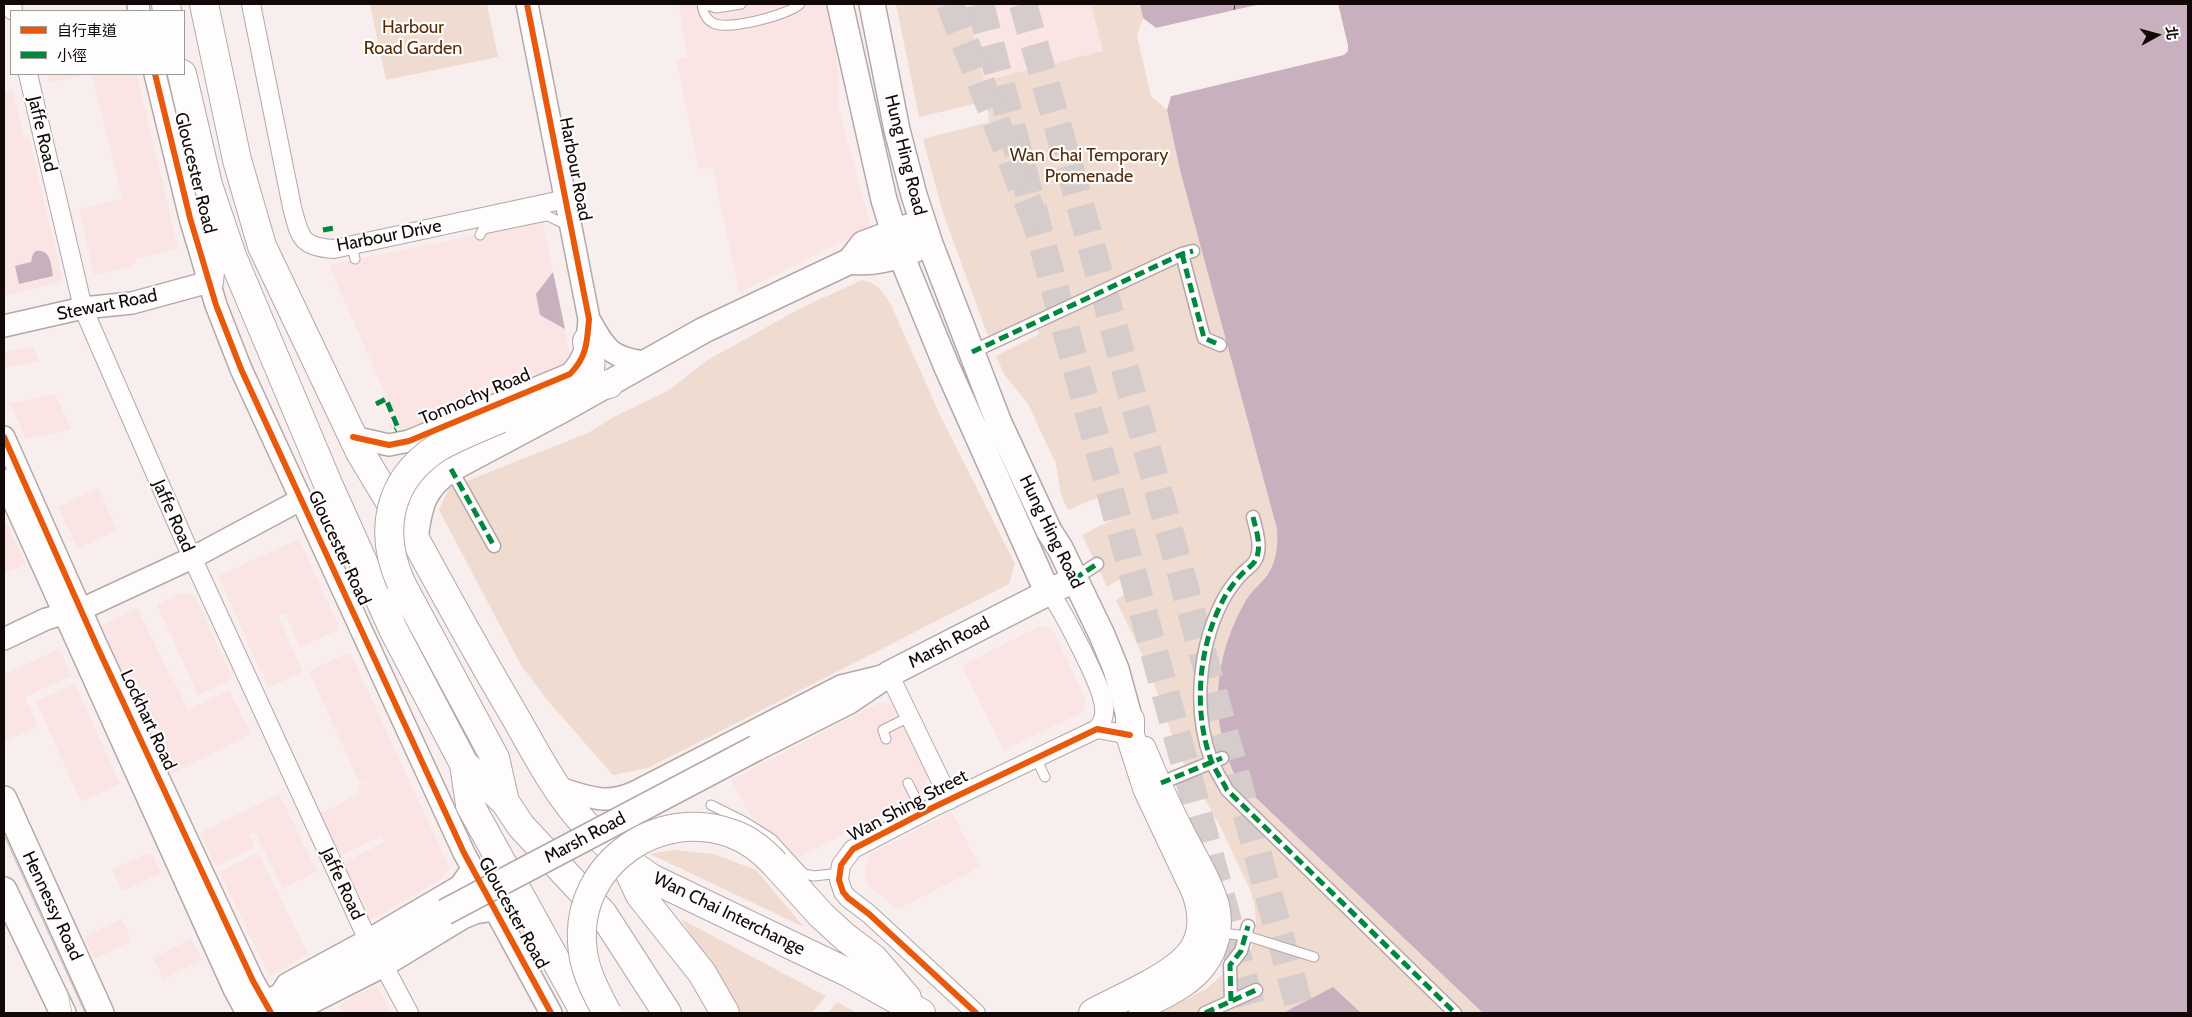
<!DOCTYPE html>
<html>
<head>
<meta charset="utf-8">
<style>
  body { margin:0 }
  #map { position:relative; width:2192px; height:1017px; overflow:hidden; background:#f9eeee; font-family:Cabin,"Noto Sans TC",sans-serif }
  canvas { display:block }
  .frame { position:absolute; inset:0; border:5px solid #130808; pointer-events:none }
  .legend { position:absolute; left:10px; top:10px; width:175px; height:65px; box-sizing:border-box; background:#fdfdfd; border:1px solid #9f9b9b; margin:0; padding:6px 9px; list-style:none; font-size:15px; color:#130808 }
  .legend li { display:flex; align-items:center; gap:10px; height:25px }
  .legend b { width:25px; border:1px solid #9f9b9b }
  .north { position:absolute; left:2132px; top:10px; width:50px; height:50px; -webkit-text-stroke:4px #fdfdfd; paint-order:stroke; rotate:83deg; font-size:14px; font-weight:700; line-height:20px; text-align:center; color:#130808 }
  .north::after { content:''; display:block; margin:auto; width:18px; height:22px; background:#130808; clip-path:polygon(50% 0,100% 100%,50% 72%,0 100%) }
</style>
</head>
<body>
<div id="map">
<canvas width="2192" height="1017"></canvas>
<div class="frame"></div>
<ul class="legend">
<li><b style="height:6px;background:#e8590c"></b>自行車道</li>
<li><b style="height:6px;background:#00873e"></b>小徑</li>
</ul>
<div class="north">北</div>
</div>
<script>
const ctx = document.querySelector('canvas').getContext('2d');
ctx.lineJoin = 'round';
function paint(path, color) { ctx.fillStyle = color; ctx.fill(path, 'evenodd'); }
function trace(path, color, width, dash) { ctx.strokeStyle = color; ctx.lineWidth = width; ctx.lineCap = dash ? 'butt' : 'round'; ctx.setLineDash(dash || []); ctx.stroke(path); }
function label(font, color, halo, rows, align = 'center') {
  ctx.font = font + ' Cabin,sans-serif'; ctx.lineWidth = 4.5; ctx.setLineDash([]); ctx.textBaseline = 'middle'; ctx.strokeStyle = halo; ctx.fillStyle = color; for (const [text, x, y, turn = 0] of rows) {
    ctx.save(); ctx.translate(x, y); ctx.rotate((+turn || 0) * Math.PI / 180); ctx.textAlign = isNaN(turn) ? turn : align; if (halo) ctx.strokeText(text, 0, 0); ctx.fillText(text, 0, 0); ctx.restore();
  }
}
paint(new Path2D(`
  M 678,4 L 829,4 L 839,76 L 839,109 L 871,228 L 739,293 L 713,168 L 699,169 L 676,60 L 687,57 Z
  M 966,4 L 1091,4 L 1103,51 L 984,81 Z
  M 47,74 L 85,74 L 85,75 L 49,83 Z
  M 92,74 L 137,74 L 178,249 L 137,259 L 133,266 L 94,275 L 79,209 L 122,199 Z
  M 13,90 L 24,138 L 29,137 L 63,282 L 4,296 L 4,201 L 5,200 L 4,92 Z
  M 543,221 L 571,360 L 402,433 L 329,265 Z
  M 33,347 L 40,362 L 4,368 L 4,352 Z
  M 55,394 L 71,429 L 26,439 L 10,403 Z
  M 98,488 L 117,530 L 78,549 L 58,507 Z
  M 6,522 L 26,564 L 4,574 L 4,523 Z
  M 299,539 L 340,629 L 300,647 L 285,613 L 278,616 L 303,672 L 268,688 L 218,576 Z
  M 181,593 L 188,593 L 196,599 L 233,679 L 198,695 L 157,605 Z
  M 137,608 L 171,677 L 129,697 L 124,686 L 127,683 L 106,638 L 111,635 L 105,638 L 100,626 Z
  M 1039,626 L 1052,628 L 1086,700 L 1083,712 L 1004,750 L 962,666 Z
  M 59,649 L 71,676 L 25,697 L 38,726 L 4,742 L 4,674 Z
  M 350,652 L 449,867 L 440,880 L 371,920 L 344,863 L 419,824 L 384,841 L 381,836 L 341,856 L 320,814 L 360,793 L 357,787 L 394,768 L 360,784 L 309,671 Z
  M 172,677 L 188,710 L 229,690 L 251,734 L 171,774 L 134,696 Z
  M 75,684 L 120,784 L 81,802 L 36,701 Z
  M 881,702 L 893,704 L 928,776 L 924,794 L 797,858 L 750,816 L 731,780 Z
  M 279,794 L 317,872 L 283,889 L 255,832 L 249,835 L 255,847 L 216,867 L 200,833 Z
  M 952,812 L 980,867 L 898,909 L 868,886 L 864,871 L 870,854 Z
  M 151,852 L 161,873 L 122,891 L 112,870 Z
  M 258,853 L 278,893 L 274,895 L 278,893 L 308,954 L 270,976 L 219,872 Z
  M 122,919 L 132,941 L 95,959 L 84,937 Z
  M 191,939 L 202,960 L 163,979 L 153,958 Z
  M 376,985 L 392,1013 L 344,1013 L 339,1005 Z`), '#fbe4e4');
paint(new Path2D(`
  M 370,4 L 487,4 L 498,57 L 386,80 Z
  M 896,4 L 966,4 L 984,81 L 1103,51 L 1091,4 L 1140,4 L 1143,18 L 1137,36 L 1151,96 L 1167,110 L 1180,170 L 1277,529 C 1278,543 1277,561 1268,574 C 1262,583 1252,590 1246,600 C 1212,660 1210,717 1237,780 L 1483,1013 L 1159,1013 L 1206,989 L 1251,950 L 1256,928 L 1255,908 L 1251,892 L 1219,824 L 1179,755 L 1148,667 L 1116,600 L 1137,587 L 1129,573 L 1107,587 L 1082,535 L 1112,520 L 1101,496 L 1068,510 L 1061,495 L 1056,464 L 1028,404 L 1004,374 L 996,356 L 1039,334 L 1034,316 L 988,336 L 943,213 L 923,139 L 989,122 L 987,101 L 919,117 Z
  M 862,280 C 878,283 883,292 891,305 L 940,415 L 1015,564 L 1009,584 L 648,768 L 613,775 L 548,701 L 521,665 L 439,510 L 449,488 L 588,433 L 614,417 L 671,389 L 706,361 L 801,308 Z
  M 674,850 L 714,854 L 756,870 L 804,927 L 650,854 Z
  M 681,919 L 826,996 L 812,1013 L 737,1013 L 718,978 Z
  M 837,1002 L 857,1013 L 828,1013 Z`), '#efdbd0');
paint(new Path2D(`
  M 1140,4 L 1261,4 L 1156,28 L 1143,18 Z
  M 1338,4 L 2188,4 L 2188,1013 L 1483,1013 L 1237,780 C 1208,720 1213,657 1246,600 C 1252,590 1262,583 1268,574 C 1277,561 1278,543 1277,529 L 1180,170 L 1167,110 L 1171,96 L 1345,54 L 1348,46 Z
  M 36,251 C 51,249 51,265 53,276 L 19,284 L 15,266 L 31,262 L 33,254 Z
  M 553,272 L 565,329 L 540,315 L 536,294 Z
  M 1333,987 L 1361,1013 L 1283,1013 Z`), '#c9b0be');
paint(new Path2D(`
  M 1263,4 L 1262,6 L 1159,30 L 1156,28 Z
  M 1336,4 L 1338,4 L 1348,46 L 1348,51 L 1344,55 L 1171,96 L 1174,92 L 1343,53 L 1346,47 Z`), '#f9eeee');
trace(new Path2D(`
  M 1234,10 L 1235,4`), '#5a2e4d', 1, [6, 5]);
trace(new Path2D(`
  M 980,4 L 1038,228 L 1253,1013`), '#d6cccc', 28, [28, 14]);
trace(new Path2D(`
  M 950,4 L 1038,228
  M 1023,4 L 1086,226 L 1301,1013`), '#d6cccc', 28, [28, 14]);
const service = new Path2D(`
  M 702,4 C 703,12 705,19 713,23 C 728,31 788,15 800,4
  M 705,4 L 716,8 L 741,4
  M 480,235 L 483,229 L 541,217 L 548,216 L 569,226
  M 352,245 L 355,259
  M 886,739 L 883,730 L 911,716
  M 1036,758 L 1045,777
  M 908,783 L 923,813
  M 711,805 L 745,822 L 772,839 L 804,874 L 814,876 L 840,873
  M 1222,933 L 1247,936 L 1314,957`);
const pedestrian = new Path2D(`
  M 1182,254 L 1204,338 L 1220,345
  M 972,352 L 1182,254 L 1193,251
  M 451,469 L 494,546
  M 1253,517 C 1256,530 1262,546 1256,559 C 1254,565 1245,570 1241,575 C 1236,580 1231,587 1227,593 C 1199,640 1192,708 1211,760 C 1215,770 1222,780 1227,790 L 1455,1013
  M 1074,579 L 1097,564
  M 1161,783 L 1222,758
  M 1231,1001 L 1230,965 L 1241,951 L 1248,926
  M 1205,1013 L 1256,990`);
const minor = new Path2D(`
  M 12,4 L 13,11
  M 251,4 L 292,207 C 300,237 300,247 334,249 L 566,199
  M 28,74 L 83,308 L 186,544 L 368,940
  M 1049,591 C 1063,612 1102,684 1104,707 C 1105,716 1103,722 1097,729
  M 889,674 L 950,800
  M 384,966 L 409,1013
  M 976,1013 L 869,914 L 848,898 L 843,892 L 839,880 L 841,865 L 853,849 L 932,808 L 1097,729 L 1130,735
  M 1138,1013 C 1162,1000 1191,989 1207,967 C 1220,950 1225,926 1220,905 C 1213,880 1198,856 1186,833 C 1171,804 1158,775 1146,746`);
const tertiary = new Path2D(`
  M 138,4 L 139,11
  M 155,74 L 190,218 L 216,305 L 241,369 L 464,853 L 551,1013
  M 589,319 C 606,349 610,358 646,362
  M 4,326 L 83,308 L 132,303 L 209,282
  M 4,437 L 96,644 L 253,981 L 271,1013
  M 353,437 L 389,445 L 409,441 L 570,374 C 587,357 587,342 589,319 L 527,4
  M 4,480 L 234,989 L 247,1013
  M 4,639 L 46,619 L 82,609 L 192,558 L 300,500
  M 558,788 C 588,796 604,806 635,792 L 841,686 L 882,676
  M 279,997 L 287,984 L 368,940 L 460,886 L 472,869
  M 291,1013 L 384,966 L 463,918 L 475,913 L 494,910`);
const secondary = new Path2D(`
  M 840,4 L 884,200 L 901,255 L 946,365 L 1042,580 L 1049,591
  M 872,4 L 897,130 L 914,195 L 930,244 L 999,423 L 1049,531 L 1060,548 L 1102,635 L 1116,669 L 1130,720
  M 850,261 C 873,264 894,258 916,249
  M 415,539 C 419,508 422,488 451,469 L 558,412 L 704,330 L 850,261 L 863,244 L 908,227
  M 756,748 L 849,701 L 889,674 L 1063,585
  M 4,799 L 101,1013
  M 4,890 L 63,1013
  M 249,1013 L 279,997 L 291,997 L 378,951 L 445,912`);
const trunk = new Path2D(`
  M 166,4 L 167,11
  M 204,4 L 237,160 L 262,246 L 360,452 L 396,512 L 415,539 C 446,596 477,652 510,708 C 533,747 554,791 586,825 C 606,845 627,862 651,878 L 849,973 L 921,1013
  M 182,74 L 208,185 L 232,256 L 328,484 L 394,631 L 464,764 L 505,802 L 521,826 L 603,914 L 667,1013
  M 209,282 L 215,217
  M 566,393 L 609,384
  M 500,419 C 519,411 581,389 589,372 C 593,363 588,350 587,341
  M 401,583 L 495,758 L 505,802
  M 464,764 L 470,805 L 585,1013
  M 623,859 L 640,895 L 702,973 L 725,1013
  M 775,864 L 821,915 L 845,937 L 874,959 L 907,998
  M 1093,1013 C 1110,1004 1127,996 1144,987 C 1186,965 1214,944 1196,892 L 1147,788 L 1130,735 L 1130,720`);
trace(service, '#b3a8a8', 11);
trace(pedestrian, '#b3a8a8', 15);
trace(minor, '#b3a8a8', 20);
trace(tertiary, '#b3a8a8', 24);
trace(secondary, '#b3a8a8', 28);
trace(trunk, '#b3a8a8', 30);
trace(service, '#fefcfc', 9);
trace(pedestrian, '#fefcfc', 12);
trace(minor, '#fefcfc', 18);
trace(tertiary, '#fefcfc', 21);
trace(secondary, '#fefcfc', 25);
trace(trunk, '#fefcfc', 28);
trace(new Path2D(`
  M 4,835 L 85,1013
  M 67,989 L 72,1013`), '#c3bfbf', 1);
const secondaryBridge = new Path2D(`
  M 445,912 L 756,748`);
const trunkBridge = new Path2D(`
  M 401,583 C 378,531 388,480 437,448 C 457,436 479,428 500,419
  M 607,1013 C 595,990 583,969 582,942 C 577,863 660,806 733,834 C 750,840 763,851 775,864`);
trace(secondaryBridge, '#b3a8a8', 28, []);
trace(trunkBridge, '#b3a8a8', 30, []);
trace(secondaryBridge, '#fefcfc', 25);
trace(trunkBridge, '#fefcfc', 28);
trace(new Path2D(`
  M 323,230 L 334,228
  M 1182,254 L 1204,338 L 1220,345
  M 972,352 L 1182,254 L 1193,251
  M 376,404 L 386,399 L 398,428 L 395,430
  M 451,469 L 494,546
  M 1253,517 C 1256,530 1262,546 1256,559 C 1254,565 1245,570 1241,575 C 1236,580 1231,587 1227,593 C 1199,640 1192,708 1211,760 C 1215,770 1222,780 1227,790 L 1455,1013
  M 1074,579 L 1097,564
  M 1161,783 L 1222,758
  M 1231,1001 L 1230,965 L 1241,951 L 1248,926
  M 1205,1013 L 1256,990`), '#00873e', 5, [10, 5]);
trace(new Path2D(`
  M 155,74 L 190,218 L 216,305 L 241,369 L 464,853 L 551,1013
  M 4,437 L 96,644 L 253,981 L 271,1013
  M 353,437 L 389,445 L 409,441 L 570,374 C 587,357 587,342 589,319 L 527,4
  M 976,1013 L 869,914 L 848,898 L 843,892 L 839,880 L 841,865 L 853,849 L 932,808 L 1097,729 L 1130,735`), '#e8590c', 6);
label('18px', '#542b05', '#fdfdfd', [
  ["Harbour",413,28],
  ["Road Garden",413,49],
  ["Wan Chai Temporary",1089,156],
  ["Promenade",1089,177]
]);
label('18px', '#130808', '#fdfdfd', [
  ["Jaffe Road",42,134,77],
  ["Hung Hing Road",905,155,76],
  ["Harbour Road",575,169,79],
  ["Gloucester Road",195,173,76],
  ["Harbour Drive",389,236,-11],
  ["Stewart Road",107,305,-11],
  ["Tonnochy Road",475,397,-23],
  ["Jaffe Road",173,516,66],
  ["Hung Hing Road",1051,532,64],
  ["Gloucester Road",339,548,65],
  ["Marsh Road",949,643,-28],
  ["Lockhart Road",148,720,65],
  ["Wan Shing Street",908,806,-28],
  ["Marsh Road",585,838,-28],
  ["Jaffe Road",342,884,65],
  ["Hennessy Road",52,906,65],
  ["Gloucester Road",513,913,61],
  ["Wan Chai Interchange",729,914,26]
]);
</script>
</body>
</html>
